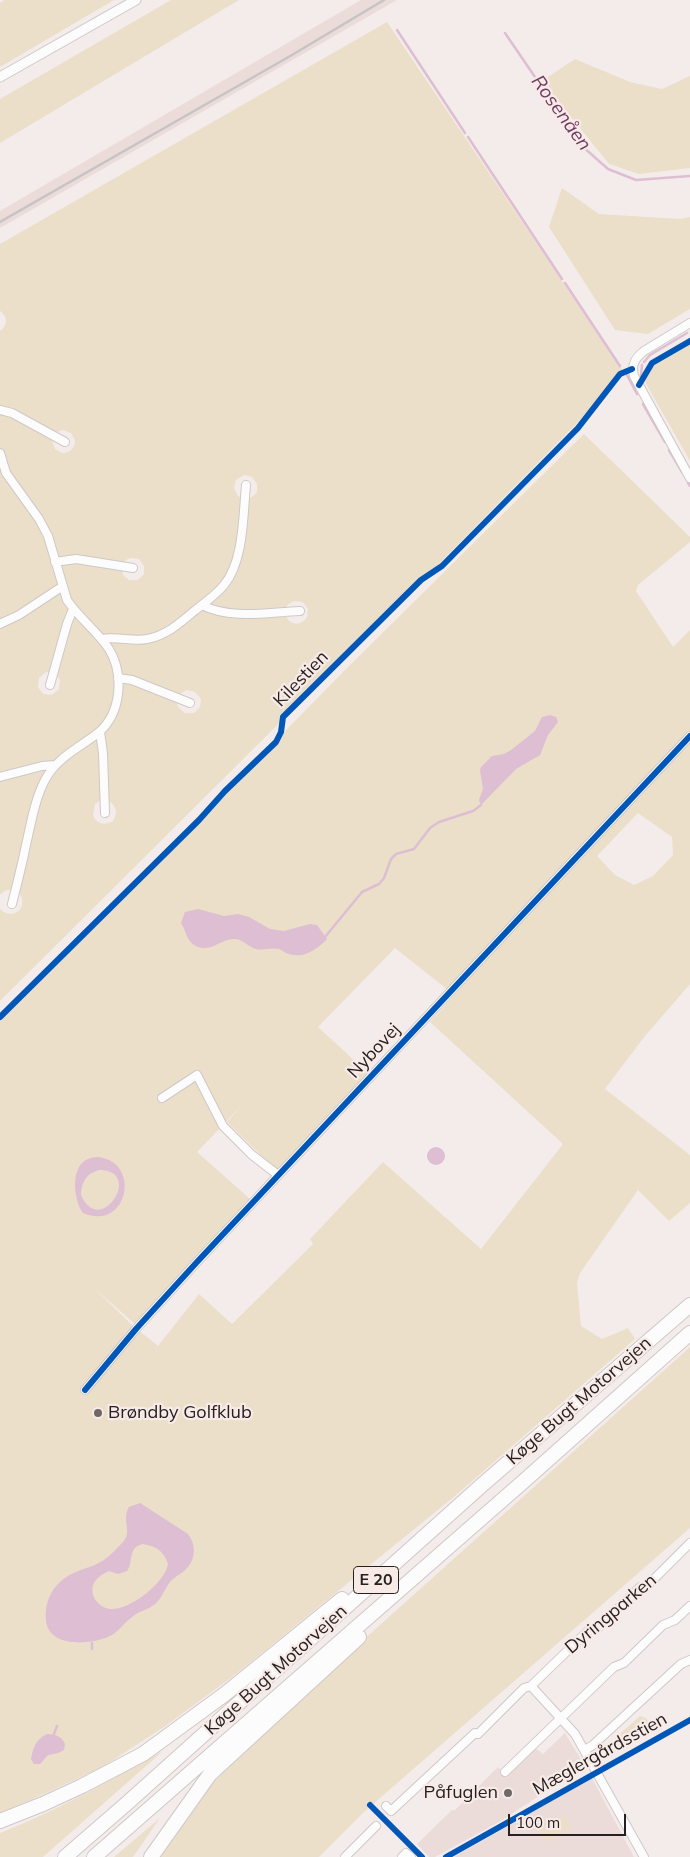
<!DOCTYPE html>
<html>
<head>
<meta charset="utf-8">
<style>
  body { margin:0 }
  #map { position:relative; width:690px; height:1857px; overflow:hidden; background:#f4ecea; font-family:Mulish,sans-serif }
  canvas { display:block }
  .scale { position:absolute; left:508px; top:1814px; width:118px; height:22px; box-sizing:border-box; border:2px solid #262120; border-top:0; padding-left:6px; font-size:15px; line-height:18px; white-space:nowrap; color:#262120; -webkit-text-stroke:4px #f7eae7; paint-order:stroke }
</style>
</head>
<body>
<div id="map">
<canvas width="690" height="1857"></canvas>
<div class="scale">100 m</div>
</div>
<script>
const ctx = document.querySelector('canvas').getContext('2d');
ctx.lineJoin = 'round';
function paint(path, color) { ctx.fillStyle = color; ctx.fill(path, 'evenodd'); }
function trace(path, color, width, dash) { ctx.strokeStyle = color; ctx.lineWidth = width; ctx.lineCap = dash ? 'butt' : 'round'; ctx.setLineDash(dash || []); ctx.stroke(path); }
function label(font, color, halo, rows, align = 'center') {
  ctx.font = font + ' Mulish,sans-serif'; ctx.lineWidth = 4.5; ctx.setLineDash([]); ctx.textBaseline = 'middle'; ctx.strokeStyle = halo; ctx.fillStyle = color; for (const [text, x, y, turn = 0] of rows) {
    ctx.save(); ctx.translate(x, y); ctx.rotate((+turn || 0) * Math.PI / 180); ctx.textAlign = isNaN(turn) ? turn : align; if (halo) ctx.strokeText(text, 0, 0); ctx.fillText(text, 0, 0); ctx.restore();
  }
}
paint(new Path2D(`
  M 361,0 L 397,0 L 0,228 L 0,211 Z
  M 565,1733 L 585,1766 L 499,1822 L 435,1857 L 429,1857 L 417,1844 L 452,1810 L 455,1810 L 498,1767 L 507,1776 L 535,1748 L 543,1754 Z
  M 592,1778 L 634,1857 L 454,1857 Z`), '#ebdcd9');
paint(new Path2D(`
  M 4,0 L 114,0 L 0,67 L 0,3 Z
  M 171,0 L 239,0 L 0,143 L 0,99 Z
  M 387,22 L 625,374 L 426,577 L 0,1001 L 0,909 C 11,920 27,911 21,896 C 15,888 6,888 0,895 L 0,331 C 8,325 8,317 0,311 L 0,244 ZM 63,430 L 71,433 L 75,440 C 75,448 70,453 62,453 L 55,449 L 52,441 L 55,433 ZM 244,475 L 252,477 L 257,484 L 257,492 C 252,499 245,500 238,496 L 234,488 L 236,480 ZM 130,558 L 139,559 L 144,566 L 144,574 L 138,580 L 129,580 L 123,575 L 122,567 L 126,560 ZM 294,601 L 303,602 L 308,609 L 307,617 C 302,624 296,626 289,621 L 285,614 L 287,605 ZM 46,672 L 55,673 L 60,680 L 59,689 L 52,695 L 43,694 L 38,687 L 39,678 ZM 187,690 L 195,692 L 201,699 L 200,707 L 194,713 L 185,713 L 178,707 C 176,699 179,693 187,690 ZM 101,800 C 114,800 120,810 113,821 C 105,826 97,824 93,816 L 95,804 Z
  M 575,59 L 630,82 L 662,89 L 690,76 L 690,168 L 639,174 L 609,164 L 542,81 Z
  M 562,188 L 599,214 L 680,219 L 690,217 L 690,309 L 648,334 L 615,330 L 549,227 Z
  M 690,343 L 690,461 L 645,382 L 657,357 Z
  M 584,434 L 690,537 L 690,542 L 638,585 L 636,591 L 673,647 L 690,630 L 690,984 L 645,1036 L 573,1131 L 605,1089 L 690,1155 L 690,1203 L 669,1221 L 638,1190 L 580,1273 L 577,1283 L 581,1326 L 602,1339 L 628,1328 L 635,1339 L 455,1496 L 236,1674 L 164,1727 L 110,1762 L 94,1771 L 0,1814 L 0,1021 L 349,666 ZM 638,813 L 672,837 L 673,855 L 653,876 L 634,885 L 615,875 L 597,856 ZM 522,920 L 430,1022 L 563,1144 L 481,1249 L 383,1162 L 310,1239 L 313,1244 L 232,1324 L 199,1294 L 158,1346 L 131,1324 L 95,1289 L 136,1325 L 250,1199 L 197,1152 L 245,1102 L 227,1122 L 279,1173 L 369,1074 L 318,1027 L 395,948 L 448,990 Z
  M 690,1347 L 690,1528 L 364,1812 L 319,1857 L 157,1857 L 207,1789 L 241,1755 L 361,1642 Z
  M 640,1716 L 646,1718 L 654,1730 L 639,1738 L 615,1743 L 615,1738 Z
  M 163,1751 L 43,1857 L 0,1857 L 0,1833 C 57,1811 110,1780 163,1751 Z
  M 564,1816 L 571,1827 L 546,1842 L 539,1830 Z
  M 160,1818 L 133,1857 L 114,1857 Z`), '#ebdfca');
paint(new Path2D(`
  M 550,715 L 556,717 L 558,722 L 548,735 L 540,755 L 516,769 L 481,805 L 479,800 L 483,789 L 480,770 L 481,767 L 492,756 L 504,754 L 511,750 L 535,731 L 542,717 Z
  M 198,909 L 224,916 L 238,914 L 249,917 L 270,929 L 284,931 L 310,924 L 317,925 L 327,939 C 318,949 303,959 289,954 C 285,953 282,950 279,949 C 271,947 263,951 256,949 C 248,947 243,939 235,939 C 222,938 212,952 198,947 C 186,942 187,932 181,923 L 185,912 Z
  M427 1156a9 9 0 1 1 18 0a9 9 0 1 1-18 0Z
  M 98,1157 C 142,1162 128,1232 83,1213 C 74,1201 70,1169 86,1160 C 89,1158 94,1157 98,1157 ZM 99,1170 C 145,1170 100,1239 81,1195 C 81,1182 87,1173 99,1170 Z
  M 140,1503 L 188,1534 C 196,1544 196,1559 187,1568 C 182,1574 175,1576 170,1582 C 164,1590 162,1598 155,1604 C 148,1610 139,1611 132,1617 C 125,1622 120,1630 112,1635 C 94,1645 48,1649 46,1620 C 44,1598 56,1580 76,1572 C 85,1568 95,1566 104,1560 C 111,1555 117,1548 123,1542 C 133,1531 121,1521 129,1507 ZM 143,1544 C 156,1546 164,1551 168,1564 C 165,1583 129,1611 110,1609 C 96,1607 87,1591 96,1580 C 100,1575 105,1573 109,1571 L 118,1574 L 127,1571 C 134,1562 127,1547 143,1544 Z
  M 47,1734 C 54,1734 62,1736 65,1744 L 64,1750 L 58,1753 L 48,1755 L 40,1764 L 34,1764 L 31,1759 C 33,1748 36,1739 47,1734 Z`), '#ddbed3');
trace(new Path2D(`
  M 397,30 L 465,133
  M 505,33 L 582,146 L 608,169 L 636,180 L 690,176
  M 468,137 L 562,279
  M 565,283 L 620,366
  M 644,362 L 650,355 L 687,333
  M 627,375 L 637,394
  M 641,376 L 642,365
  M 643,404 L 665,442
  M 669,450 L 682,472
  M 688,483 L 690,486
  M 325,937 L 362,892 L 379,884 L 384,878 L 391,859 L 396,854 L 414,849 L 430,828 L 439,822 L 473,811 L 481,805
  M 92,1643 L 92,1649
  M 54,1734 L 57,1726`), '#ddbed3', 2.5);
const minor = new Path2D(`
  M 690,323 L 644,351 C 635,358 631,365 634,376 L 690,478
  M 0,410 L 12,413 L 65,442
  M 0,453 L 6,473 L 39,519 L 48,536 L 67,600 C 79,618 97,631 109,649 C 124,674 122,713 98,733 C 79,748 57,757 45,780 C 35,799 31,823 26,845 C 22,865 17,884 12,904
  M 55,562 L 76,559 L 133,568
  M 202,605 C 231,620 268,612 300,611
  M 0,624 L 19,615 L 63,586
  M 102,639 C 117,636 132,642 147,639 C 165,636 179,624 193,612 C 203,604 216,595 224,585 C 244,561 243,515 246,485
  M 118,678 L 132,680 L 190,703
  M 50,685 L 67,624 L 73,609
  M 100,732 L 103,753 L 105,813
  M 0,777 L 42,766 L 55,765
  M 162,1098 L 197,1075 L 223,1126 L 252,1155 L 278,1175
  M 85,1390 L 136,1329 L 197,1262 L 690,736
  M 531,1686 L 575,1734 L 644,1857
  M 585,1750 L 593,1745 L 681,1664 L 690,1660
  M 505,1772 L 614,1667 L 624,1663 L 663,1625 L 675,1620 L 690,1606
  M 386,1806 L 391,1811 L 475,1733 L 478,1734 L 524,1688 L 531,1686 L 590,1629 L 596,1630 L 640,1587 L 644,1589 L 690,1543
  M 345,1857 L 376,1826
  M 402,1857 L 406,1853 L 411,1857`);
const tertiary = new Path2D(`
  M 0,77 L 136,0`);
const motorway = new Path2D(`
  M 0,1821 L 43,1804 L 82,1786 L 143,1754 L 225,1694 L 342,1599
  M 65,1857 L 125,1805 L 482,1485 L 690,1305
  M 94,1857 L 524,1481 L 690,1333
  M 151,1857 L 210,1774 L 359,1637`);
trace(minor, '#cec8c7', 10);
trace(tertiary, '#cec8c7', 11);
trace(motorway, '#cec8c7', 16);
trace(minor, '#fdfcfc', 8);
trace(tertiary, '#fdfcfc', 9);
trace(motorway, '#fdfcfc', 14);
trace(new Path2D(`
  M 0,222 L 292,55 L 384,0`), '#c6c4c4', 2.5);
trace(new Path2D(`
  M 639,385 L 652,363 L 690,341
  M 0,1017 L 199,820 L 225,791 L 276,742 L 281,732 L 283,717 L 421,580 L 442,566 L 578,428 L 620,374 L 632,369
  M 85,1390 L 136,1329 L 197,1262 L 690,736
  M 370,1805 L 422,1857
  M 446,1857 L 690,1720`), '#0057b8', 6);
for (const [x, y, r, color] of [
  [98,1413,5,"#6e6867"],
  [508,1793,5,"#6e6867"]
]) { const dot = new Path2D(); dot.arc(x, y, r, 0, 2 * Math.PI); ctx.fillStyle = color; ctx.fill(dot); trace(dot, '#f7eae7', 2); }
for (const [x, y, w] of [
  [376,1580,45]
]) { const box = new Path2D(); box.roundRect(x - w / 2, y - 13.5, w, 27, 4); ctx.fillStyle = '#f7eae7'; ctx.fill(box); trace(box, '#262120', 1); }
label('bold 16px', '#262120', null, [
  ["E 20",376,1580]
]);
label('18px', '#262120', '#f7eae7', [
  ["Kilestien",301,679,-46],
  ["Nybovej",374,1051,-47],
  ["Køge Bugt Motorvejen",579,1401,-41],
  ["Dyringparken",611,1614,-40],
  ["Køge Bugt Motorvejen",276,1670,-42],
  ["Mæglergårdsstien",600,1754,-29]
]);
label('18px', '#262120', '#f7eae7', [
  ["Brøndby Golfklub",108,1413],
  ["Påfuglen",498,1793,"right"]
], 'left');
label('italic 19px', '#6f3c65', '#f7eae7', [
  ["Rosenåen",561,113,54]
]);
</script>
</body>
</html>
